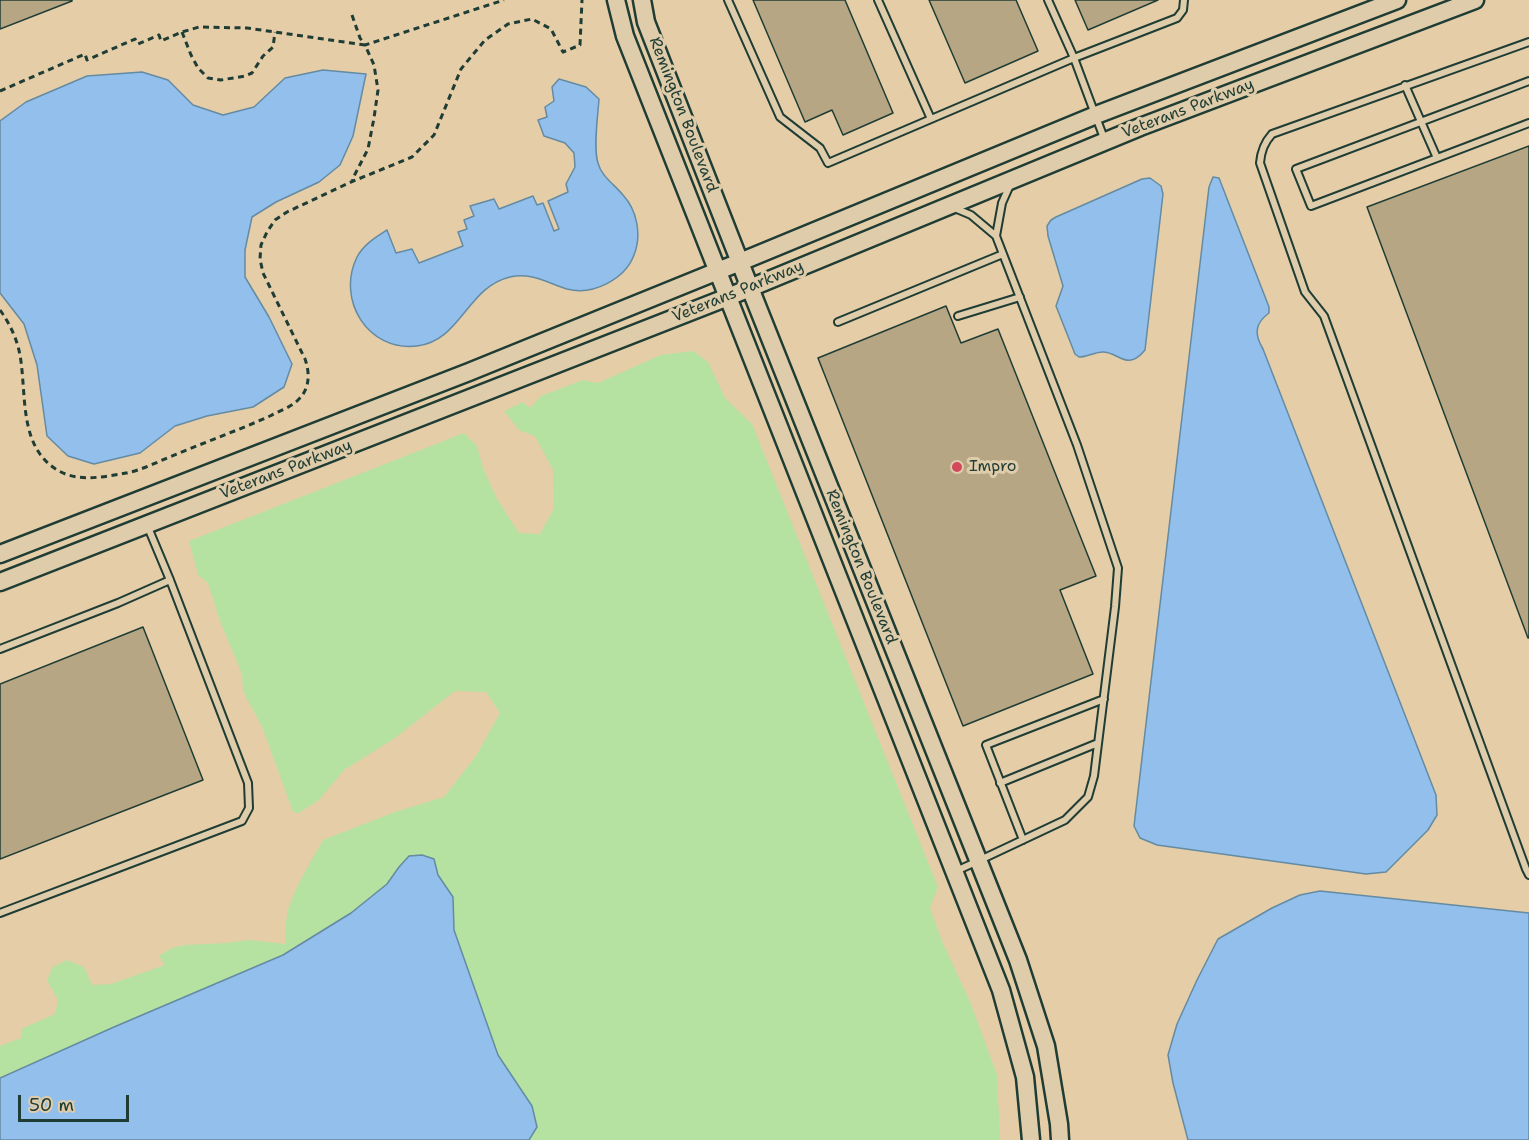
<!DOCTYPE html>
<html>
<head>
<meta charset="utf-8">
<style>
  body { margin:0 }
  #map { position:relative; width:1529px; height:1140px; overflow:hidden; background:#e5cda8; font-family:"Shantell Sans",sans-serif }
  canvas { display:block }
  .scale { position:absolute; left:18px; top:1095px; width:111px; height:27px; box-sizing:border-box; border:3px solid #1f3d34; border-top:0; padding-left:8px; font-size:18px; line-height:21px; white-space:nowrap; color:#1f3d34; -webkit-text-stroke:4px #dfccaa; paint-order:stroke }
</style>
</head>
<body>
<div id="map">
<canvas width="1529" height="1140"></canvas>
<div class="scale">50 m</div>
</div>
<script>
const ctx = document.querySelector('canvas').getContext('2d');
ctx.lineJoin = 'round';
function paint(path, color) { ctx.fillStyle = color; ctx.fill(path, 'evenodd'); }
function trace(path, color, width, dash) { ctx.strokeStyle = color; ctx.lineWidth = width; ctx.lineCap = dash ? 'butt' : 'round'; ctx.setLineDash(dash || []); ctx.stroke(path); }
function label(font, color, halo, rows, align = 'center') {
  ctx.font = font + ' "Shantell Sans",sans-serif'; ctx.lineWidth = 6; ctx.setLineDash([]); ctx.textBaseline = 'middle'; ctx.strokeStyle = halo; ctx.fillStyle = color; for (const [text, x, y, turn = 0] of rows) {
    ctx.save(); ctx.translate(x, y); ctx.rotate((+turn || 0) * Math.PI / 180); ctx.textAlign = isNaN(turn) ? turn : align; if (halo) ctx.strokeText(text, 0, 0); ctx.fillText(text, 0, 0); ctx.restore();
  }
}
paint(new Path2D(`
  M 693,351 L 708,362 L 725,398 L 752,424 L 938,887 L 930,908 L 942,941 L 971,1004 L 997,1075 L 1000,1140 L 529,1140 L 537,1127 L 532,1106 L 498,1055 L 454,930 L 453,897 L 438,875 L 434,859 L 409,856 L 399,867 L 387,884 L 351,913 L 283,955 L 114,1027 L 0,1078 L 0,1046 L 21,1038 L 21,1029 L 55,1014 L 58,1000 L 47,980 L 53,967 L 67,960 L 84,967 L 92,985 L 111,984 L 165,965 L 159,956 L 172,948 L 185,945 L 226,943 L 250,940 L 285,944 C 286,932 285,919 289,907 C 296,885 312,860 323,840 L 395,812 L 444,797 L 476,756 L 500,713 L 486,692 L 455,691 L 395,738 L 344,770 L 319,800 L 299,813 L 293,812 L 263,729 L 243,691 L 242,674 L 220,621 L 208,583 L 198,575 L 189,541 L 464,433 L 477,446 L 483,468 L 497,499 L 519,533 L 540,534 L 554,508 L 553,470 L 535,436 L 519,430 L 504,411 L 523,402 L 530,408 L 541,396 L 583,380 L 598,383 L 661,355 Z`), '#b5e2a1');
const water = new Path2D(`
  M 323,70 L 366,74 L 353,136 L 340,165 L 319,182 L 276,202 L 252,217 L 245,250 L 245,277 L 269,317 L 292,364 L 284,387 L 253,407 L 207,416 L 175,426 L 140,453 L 94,464 L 68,456 L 47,436 L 37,365 L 24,324 L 0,293 L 0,121 L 26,102 L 87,76 L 142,72 L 168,80 L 193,105 L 223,115 L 254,107 L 285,78 Z
  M 559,79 L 586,87 L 599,99 C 598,115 593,148 598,163 C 601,176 615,185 623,195 C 637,210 642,235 634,255 C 625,279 593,296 567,289 C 548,283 531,272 510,277 C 467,287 461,341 417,346 C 368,352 336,300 357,257 C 364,244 376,237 387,230 L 396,253 L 412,249 L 419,263 L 463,246 L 458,232 L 467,229 L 464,220 L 474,216 L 470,206 L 494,199 L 499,209 L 533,196 L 537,205 L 543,203 L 554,231 L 559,229 L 548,201 L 568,192 L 566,184 L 575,167 L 574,153 L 565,143 L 544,136 L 538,120 L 547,117 L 545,107 L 554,101 L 552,87 Z
  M 1213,177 L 1219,178 L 1269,307 L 1269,313 C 1255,323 1254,334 1263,349 L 1436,795 L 1437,815 L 1428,830 L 1386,872 L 1366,874 L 1157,845 L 1140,838 L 1134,826 L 1209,187 Z
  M 1150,178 L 1161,186 L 1163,194 L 1145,350 C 1127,372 1119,352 1103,352 C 1094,352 1088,357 1079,357 L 1075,354 L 1056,306 L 1063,286 L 1048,236 L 1047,226 L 1051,220 L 1056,217 L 1142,179 Z
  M 422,855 L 434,859 L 438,875 L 453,897 L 454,930 L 498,1055 L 532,1106 L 537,1127 L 529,1140 L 0,1140 L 0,1078 L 114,1027 L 283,955 L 351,913 L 387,884 L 399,867 L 409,856 Z
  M 1320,891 L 1529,913 L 1529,1140 L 1188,1140 L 1173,1083 L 1168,1055 L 1177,1024 L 1197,980 L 1218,939 L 1272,908 L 1300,895 Z`);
paint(water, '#92bfec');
trace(water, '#648ba2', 1.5);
const building = new Path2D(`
  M 0,0 L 72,0 L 72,1 L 0,29 Z
  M 753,0 L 845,0 L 893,113 L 843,135 L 832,110 L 805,122 Z
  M 929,0 L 1016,0 L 1038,51 L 965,83 Z
  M 1075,0 L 1158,0 L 1088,30 Z
  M 1529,146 L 1529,638 L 1528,638 L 1367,207 Z
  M 946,306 L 961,343 L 998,329 L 1096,576 L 1060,590 L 1093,674 L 963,726 L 818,358 Z
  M 143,627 L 203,780 L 0,859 L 0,684 Z`);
paint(building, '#b7a684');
trace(building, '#1f3d34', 1.5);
const lane = new Path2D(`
  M 728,0 L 780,117 L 820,148 L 828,163 L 1074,58 L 1177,18 L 1183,10 L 1184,0
  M 878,0 L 931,119
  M 1048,0 L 1074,58 L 1105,141
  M 1529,42 L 1272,134 C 1264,143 1261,151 1260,163 L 1305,292 L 1324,316 L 1526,869 L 1529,875
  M 1529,81 L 1296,169 L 1311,206 L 1529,123
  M 1405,85 L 1437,158
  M 952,207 L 971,215 L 996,236 L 1002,203 L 1010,185
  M 958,316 L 1020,297
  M 838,322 L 1003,254
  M 0,649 L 118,603 L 170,580 L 147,525
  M 1000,783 L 1098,743
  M 1023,840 L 986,745 L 1104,699
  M 956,871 L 978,861 L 1065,820 L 1088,797 L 1094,776 L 1115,607 L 1118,568 L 1077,445 L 996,236
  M 0,913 L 242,821 L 249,808 L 248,783 L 170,580`);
const secondary = new Path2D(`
  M 616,0 L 625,36 L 1001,990 L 1025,1077 L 1031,1140
  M 642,0 L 646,22 L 750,288 L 1018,960 L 1046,1046 L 1059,1124 L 1060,1140
  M 0,554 L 469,372 L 740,262 L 1096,115 L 1397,0
  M 0,582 L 728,297 L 1140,127 L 1475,0`);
trace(lane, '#1f3d34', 10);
trace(secondary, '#1f3d34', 21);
trace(new Path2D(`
  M 352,15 L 360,38 L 365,45 L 504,0
  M 182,32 L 191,55 L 198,68 L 208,78 L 221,80 L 245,76 L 252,73 L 263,56 L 273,47 L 275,32
  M 0,91 L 85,54 L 87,60 L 135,39 L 138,44 L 159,35 L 161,41 L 182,32 L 199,27 L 247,28 L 365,45 L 374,65 L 378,90 L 374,118 L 368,149 L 352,180
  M 0,310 C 10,324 17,339 20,355 C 27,395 18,448 59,471 C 78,482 105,477 126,473 C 143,470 161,460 177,454 C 208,441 239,430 270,416 C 279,411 290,408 298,400 C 310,389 310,373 305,359 L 263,273 L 260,259 L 261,245 L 267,232 L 275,220 L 287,212 L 351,182 L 412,157 L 434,135 L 461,69 L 485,40 L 508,24 L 532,19 L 551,29 L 563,52 L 580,45 L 582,0`), '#1f3d34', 3, [6, 4.5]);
trace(lane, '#dfccaa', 6);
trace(secondary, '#dfccaa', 16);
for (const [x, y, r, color] of [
  [957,467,6,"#d1495b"]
]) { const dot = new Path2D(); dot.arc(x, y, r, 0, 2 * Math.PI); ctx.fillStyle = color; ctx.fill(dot); trace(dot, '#dfccaa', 2); }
label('16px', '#1f3d34', '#dfccaa', [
  ["Veterans Parkway",1188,109,-21],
  ["Remington Boulevard",683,115,69],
  ["Veterans Parkway",738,292,-22],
  ["Veterans Parkway",286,470,-21],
  ["Remington Boulevard",861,567,68]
]);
label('16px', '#1f3d34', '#dfccaa', [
  ["Impro",969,467]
], 'left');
</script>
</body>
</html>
